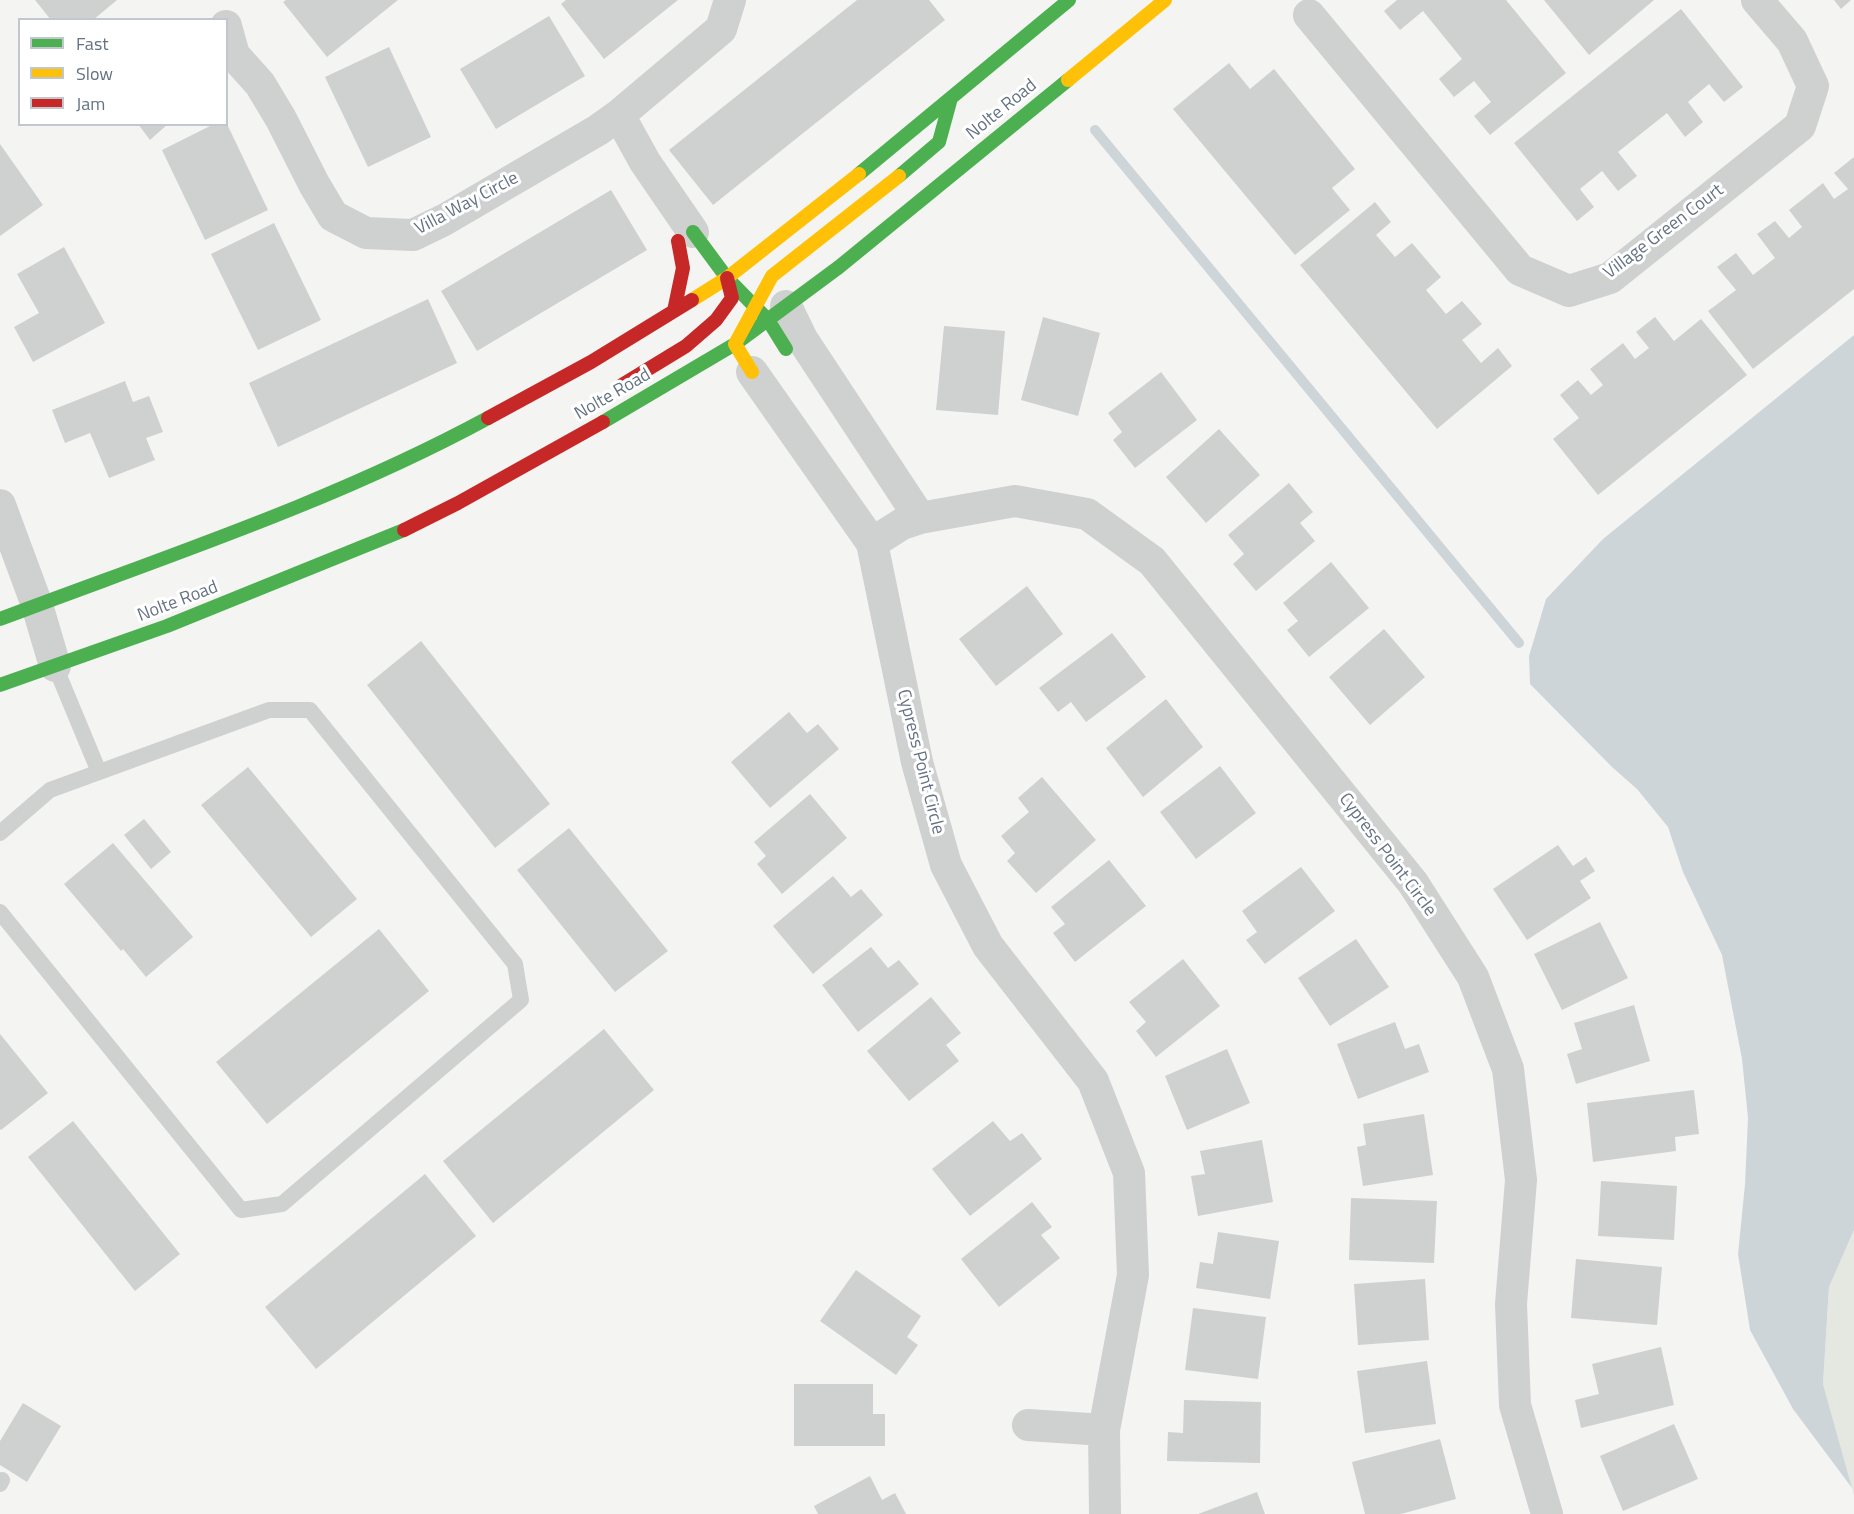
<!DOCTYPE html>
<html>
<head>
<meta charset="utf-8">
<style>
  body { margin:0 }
  #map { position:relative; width:1854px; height:1514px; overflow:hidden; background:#f4f5f3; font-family:"Titillium Web",sans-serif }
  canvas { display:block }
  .legend { position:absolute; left:18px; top:18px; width:210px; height:108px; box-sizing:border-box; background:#fff; border:2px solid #c1c7ce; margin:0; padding:8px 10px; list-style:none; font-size:18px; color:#647284 }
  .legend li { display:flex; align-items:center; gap:12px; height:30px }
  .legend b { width:30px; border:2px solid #c1c7ce }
</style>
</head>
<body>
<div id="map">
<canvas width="1854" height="1514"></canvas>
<ul class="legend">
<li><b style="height:8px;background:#4caf50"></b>Fast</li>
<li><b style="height:8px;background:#ffc107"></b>Slow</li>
<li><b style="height:8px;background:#c62828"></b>Jam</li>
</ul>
</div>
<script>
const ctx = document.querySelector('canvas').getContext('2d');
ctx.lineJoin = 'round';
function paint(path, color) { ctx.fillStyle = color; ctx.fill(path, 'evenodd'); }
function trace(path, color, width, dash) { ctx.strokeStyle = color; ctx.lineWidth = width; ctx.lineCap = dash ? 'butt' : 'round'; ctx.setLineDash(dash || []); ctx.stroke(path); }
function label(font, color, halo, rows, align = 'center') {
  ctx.font = font + ' "Titillium Web",sans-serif'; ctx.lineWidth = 6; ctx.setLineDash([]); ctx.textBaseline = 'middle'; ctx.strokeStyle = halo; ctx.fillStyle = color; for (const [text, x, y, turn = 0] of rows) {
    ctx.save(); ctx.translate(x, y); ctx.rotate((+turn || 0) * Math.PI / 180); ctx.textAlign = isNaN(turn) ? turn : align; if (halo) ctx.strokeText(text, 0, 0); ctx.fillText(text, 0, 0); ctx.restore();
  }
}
paint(new Path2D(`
  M 1854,1230 L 1854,1496 L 1823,1384 L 1829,1287 Z`), '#e4e8e1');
paint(new Path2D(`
  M 1854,335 L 1854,1230 L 1829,1287 L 1823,1384 L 1852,1488 L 1793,1409 L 1750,1330 L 1738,1254 L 1745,1184 L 1748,1118 L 1742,1059 L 1722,955 L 1683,872 L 1668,827 L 1637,789 L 1612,767 L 1530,684 L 1529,656 L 1546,599 L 1603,539 Z`), '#ced5d9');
trace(new Path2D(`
  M 1095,130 L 1519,643`), '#ced5d9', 10);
paint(new Path2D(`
  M 35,0 L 117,0 L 93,20 L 51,20 Z
  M 286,0 L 398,0 L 327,57 L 283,2 Z
  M 566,0 L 678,0 L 604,59 L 561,4 Z
  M 857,0 L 929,0 L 945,20 L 713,205 L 669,150 Z
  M 1397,0 L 1506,0 L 1566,73 L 1490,135 L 1474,116 L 1491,102 L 1474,81 L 1454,97 L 1439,79 L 1462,59 L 1423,11 L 1400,30 L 1384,11 Z
  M 1544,0 L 1654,0 L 1589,55 Z
  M 1834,0 L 1851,0 L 1841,9 Z
  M 1681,9 L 1743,87 L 1724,102 L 1709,84 L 1688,102 L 1703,122 L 1685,137 L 1667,113 L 1618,152 L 1637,176 L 1618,191 L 1602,171 L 1580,189 L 1594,207 L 1577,221 L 1514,143 Z
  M 549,16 L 585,76 L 496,129 L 460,69 Z
  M 389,47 L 431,137 L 368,167 L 325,77 Z
  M 1229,63 L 1250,89 L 1274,69 L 1355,169 L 1332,188 L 1350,210 L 1295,255 L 1173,109 Z
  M 138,124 L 168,124 L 150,140 Z
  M 214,124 L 227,124 L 268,210 L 205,240 L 162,150 Z
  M 0,144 L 43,205 L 0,236 Z
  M 1854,157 L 1854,289 L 1753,369 L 1708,311 L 1736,290 L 1717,267 L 1736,253 L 1753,275 L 1775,258 L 1757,234 L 1775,221 L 1789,238 L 1802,227 L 1789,210 L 1823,183 L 1834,199 L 1848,189 L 1834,173 Z
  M 611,190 L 647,250 L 477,351 L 441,291 Z
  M 1375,202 L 1391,222 L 1376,235 L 1395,257 L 1412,243 L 1441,277 L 1426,290 L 1446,314 L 1462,301 L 1482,324 L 1462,340 L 1481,363 L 1498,348 L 1512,366 L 1437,429 L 1300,265 Z
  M 274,223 L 321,320 L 258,350 L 211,254 Z
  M 64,247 L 105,323 L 33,362 L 14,327 L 39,313 L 17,274 Z
  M 428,299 L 457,363 L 278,447 L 249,383 Z
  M 1043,317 L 1100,333 L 1078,416 L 1021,400 Z
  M 1655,317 L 1674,341 L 1701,319 L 1747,375 L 1598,495 L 1553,439 L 1579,418 L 1560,395 L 1578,380 L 1591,395 L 1603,385 L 1590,369 L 1623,343 L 1635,359 L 1649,348 L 1636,332 Z
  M 944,326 L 1005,331 L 998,415 L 936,410 Z
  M 1161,372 L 1197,420 L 1135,468 L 1113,440 L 1122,432 L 1108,413 Z
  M 125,381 L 133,402 L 149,396 L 163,432 L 146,438 L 155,460 L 109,478 L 90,433 L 65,443 L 52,410 Z
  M 1219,429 L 1260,475 L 1206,523 L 1166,477 Z
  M 1289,483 L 1313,512 L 1300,523 L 1315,541 L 1256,591 L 1233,564 L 1244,554 L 1228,535 Z
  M 1331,562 L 1369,608 L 1309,657 L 1287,630 L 1298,621 L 1283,603 Z
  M 1027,586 L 1063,634 L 996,686 L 959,639 Z
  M 1384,629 L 1425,677 L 1370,725 L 1329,677 Z
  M 1112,633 L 1146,677 L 1086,722 L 1071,702 L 1058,712 L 1039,688 Z
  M 421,641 L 550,804 L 495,848 L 367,685 Z
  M 1166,699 L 1203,747 L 1143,797 L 1106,748 Z
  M 789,712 L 807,733 L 818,724 L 839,749 L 770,808 L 731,762 Z
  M 1220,766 L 1256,813 L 1196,859 L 1160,812 Z
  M 248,767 L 357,899 L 311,937 L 201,805 Z
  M 1042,777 L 1096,840 L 1036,893 L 1007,861 L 1015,853 L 1001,836 L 1029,812 L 1018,798 Z
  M 810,794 L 847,838 L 782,894 L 757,864 L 766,856 L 754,842 Z
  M 144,819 L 171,852 L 151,869 L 124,835 Z
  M 569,828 L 668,951 L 615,992 L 517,870 Z
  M 113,843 L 193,937 L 146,977 L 123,949 L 121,951 L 64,884 Z
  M 1558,845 L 1573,866 L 1586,857 L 1595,871 L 1580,881 L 1591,898 L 1527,940 L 1493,889 Z
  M 1109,860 L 1146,906 L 1075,962 L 1053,933 L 1065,924 L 1051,907 Z
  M 1301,867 L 1335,911 L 1265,964 L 1246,940 L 1257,932 L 1242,911 Z
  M 833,876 L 851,897 L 861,889 L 883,915 L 813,974 L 773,926 Z
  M 1600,922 L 1628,978 L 1562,1010 L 1534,954 Z
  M 379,929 L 429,991 L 267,1124 L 216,1062 Z
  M 1356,939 L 1389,987 L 1330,1026 L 1298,978 Z
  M 871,947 L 888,968 L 899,960 L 919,984 L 858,1032 L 822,985 Z
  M 1183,959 L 1220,1006 L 1156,1057 L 1136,1031 L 1146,1022 L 1129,1002 Z
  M 931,997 L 961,1033 L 946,1045 L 959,1061 L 909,1101 L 867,1051 Z
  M 1634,1005 L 1650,1061 L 1576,1084 L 1567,1054 L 1582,1049 L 1574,1023 Z
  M 1395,1022 L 1405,1049 L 1419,1044 L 1429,1072 L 1358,1099 L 1337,1044 Z
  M 604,1029 L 654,1090 L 493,1223 L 443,1161 Z
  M 0,1034 L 48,1093 L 1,1130 L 0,1129 Z
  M 1227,1049 L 1250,1103 L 1187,1130 L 1165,1076 Z
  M 1694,1090 L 1699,1134 L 1675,1137 L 1676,1151 L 1593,1162 L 1587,1103 Z
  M 1424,1114 L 1433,1175 L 1363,1186 L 1357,1147 L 1366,1145 L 1363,1124 Z
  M 73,1121 L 180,1254 L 135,1291 L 28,1157 Z
  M 993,1121 L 1010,1141 L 1022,1133 L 1042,1159 L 970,1216 L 932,1169 Z
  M 1262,1140 L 1273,1202 L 1198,1216 L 1191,1176 L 1205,1174 L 1200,1151 Z
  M 425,1174 L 476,1236 L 316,1369 L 265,1307 Z
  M 1601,1181 L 1677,1186 L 1674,1240 L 1598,1236 Z
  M 1351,1198 L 1437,1201 L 1434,1263 L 1349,1260 Z
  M 1032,1202 L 1052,1227 L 1041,1235 L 1060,1258 L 999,1307 L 961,1259 Z
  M 1218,1232 L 1279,1241 L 1270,1299 L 1196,1288 L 1200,1262 L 1213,1264 Z
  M 1576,1259 L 1662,1267 L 1657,1325 L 1571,1318 Z
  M 856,1270 L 921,1316 L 907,1337 L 918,1345 L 896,1375 L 820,1321 Z
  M 1425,1279 L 1429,1340 L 1358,1345 L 1354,1284 Z
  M 1193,1308 L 1266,1317 L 1258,1379 L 1185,1370 Z
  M 1661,1347 L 1674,1405 L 1581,1428 L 1575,1400 L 1599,1394 L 1592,1364 Z
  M 1427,1361 L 1436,1424 L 1365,1433 L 1357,1371 Z
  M 794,1384 L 873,1384 L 873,1414 L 885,1414 L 885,1446 L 794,1446 Z
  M 1184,1400 L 1261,1402 L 1260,1463 L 1167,1461 L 1168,1432 L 1183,1433 Z
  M 23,1403 L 61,1426 L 27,1482 L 0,1465 L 0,1441 Z
  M 1674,1424 L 1698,1479 L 1623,1511 L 1600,1456 Z
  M 1440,1439 L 1456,1499 L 1401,1514 L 1365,1514 L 1352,1462 Z
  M 870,1476 L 882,1500 L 895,1493 L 906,1514 L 818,1514 L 814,1506 Z
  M 1257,1492 L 1265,1514 L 1198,1514 Z`), '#cfd0d0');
trace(new Path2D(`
  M 55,666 L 99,772
  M 0,833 L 50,790 L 269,710 L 310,710 L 515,964 L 521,1000 L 282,1204 L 241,1210 L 0,912
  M 0,1484 L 2,1480`), '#cfd0d0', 16);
trace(new Path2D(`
  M 1309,15 L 1520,270 L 1569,291 L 1610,278 L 1800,126 L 1813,86 L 1792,41 L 1757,0
  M 226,26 L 234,55 L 260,84 L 281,119 L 314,184 L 333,216 L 366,233 L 413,235 L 444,220 L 598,130 L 619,115 L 721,29 L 730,0
  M 619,115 L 645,162 L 693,232
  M 786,306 L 802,339 L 920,518
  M 752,372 L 872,543 L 917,762 L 946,865 L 988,946 L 1093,1081 L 1129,1173 L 1133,1275 L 1104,1430 L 1105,1514
  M 0,505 L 37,605 L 55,666
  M 872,543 L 902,524 L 920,518 L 1015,501 L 1087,514 L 1152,561 L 1413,883 L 1473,977 L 1508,1069 L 1521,1180 L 1511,1304 L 1515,1405 L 1547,1514
  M 1028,1425 L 1104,1430`), '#cfd0d0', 32);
trace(new Path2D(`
  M 859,174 L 1069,0
  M 899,176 L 939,142 L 951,98
  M 693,232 L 727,278 L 768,320 L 786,349
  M 603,422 L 735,344 L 839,267 L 1068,80
  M 0,619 C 164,557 333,502 488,418
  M 0,685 L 167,626 L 404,530`), '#4caf50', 14);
trace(new Path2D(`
  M 1068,80 L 1165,0
  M 692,300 L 727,278 L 859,174
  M 752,372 L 735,344 L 772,276 L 899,176`), '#ffc107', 14);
trace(new Path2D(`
  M 674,311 L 683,268 L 678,241
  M 622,385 L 686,346 L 716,320 L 732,298 L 727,278
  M 488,418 L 591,362 L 692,300
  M 404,530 L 458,503 L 603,422`), '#c62828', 14);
label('18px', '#647284', '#fff', [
  ["Nolte Road",1002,110,-39],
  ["Villa Way Circle",467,204,-28],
  ["Village Green Court",1664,232,-37],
  ["Nolte Road",613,395,-30],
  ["Nolte Road",178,602,-21],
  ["Cypress Point Circle",920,762,76],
  ["Cypress Point Circle",1387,855,53]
]);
</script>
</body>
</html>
